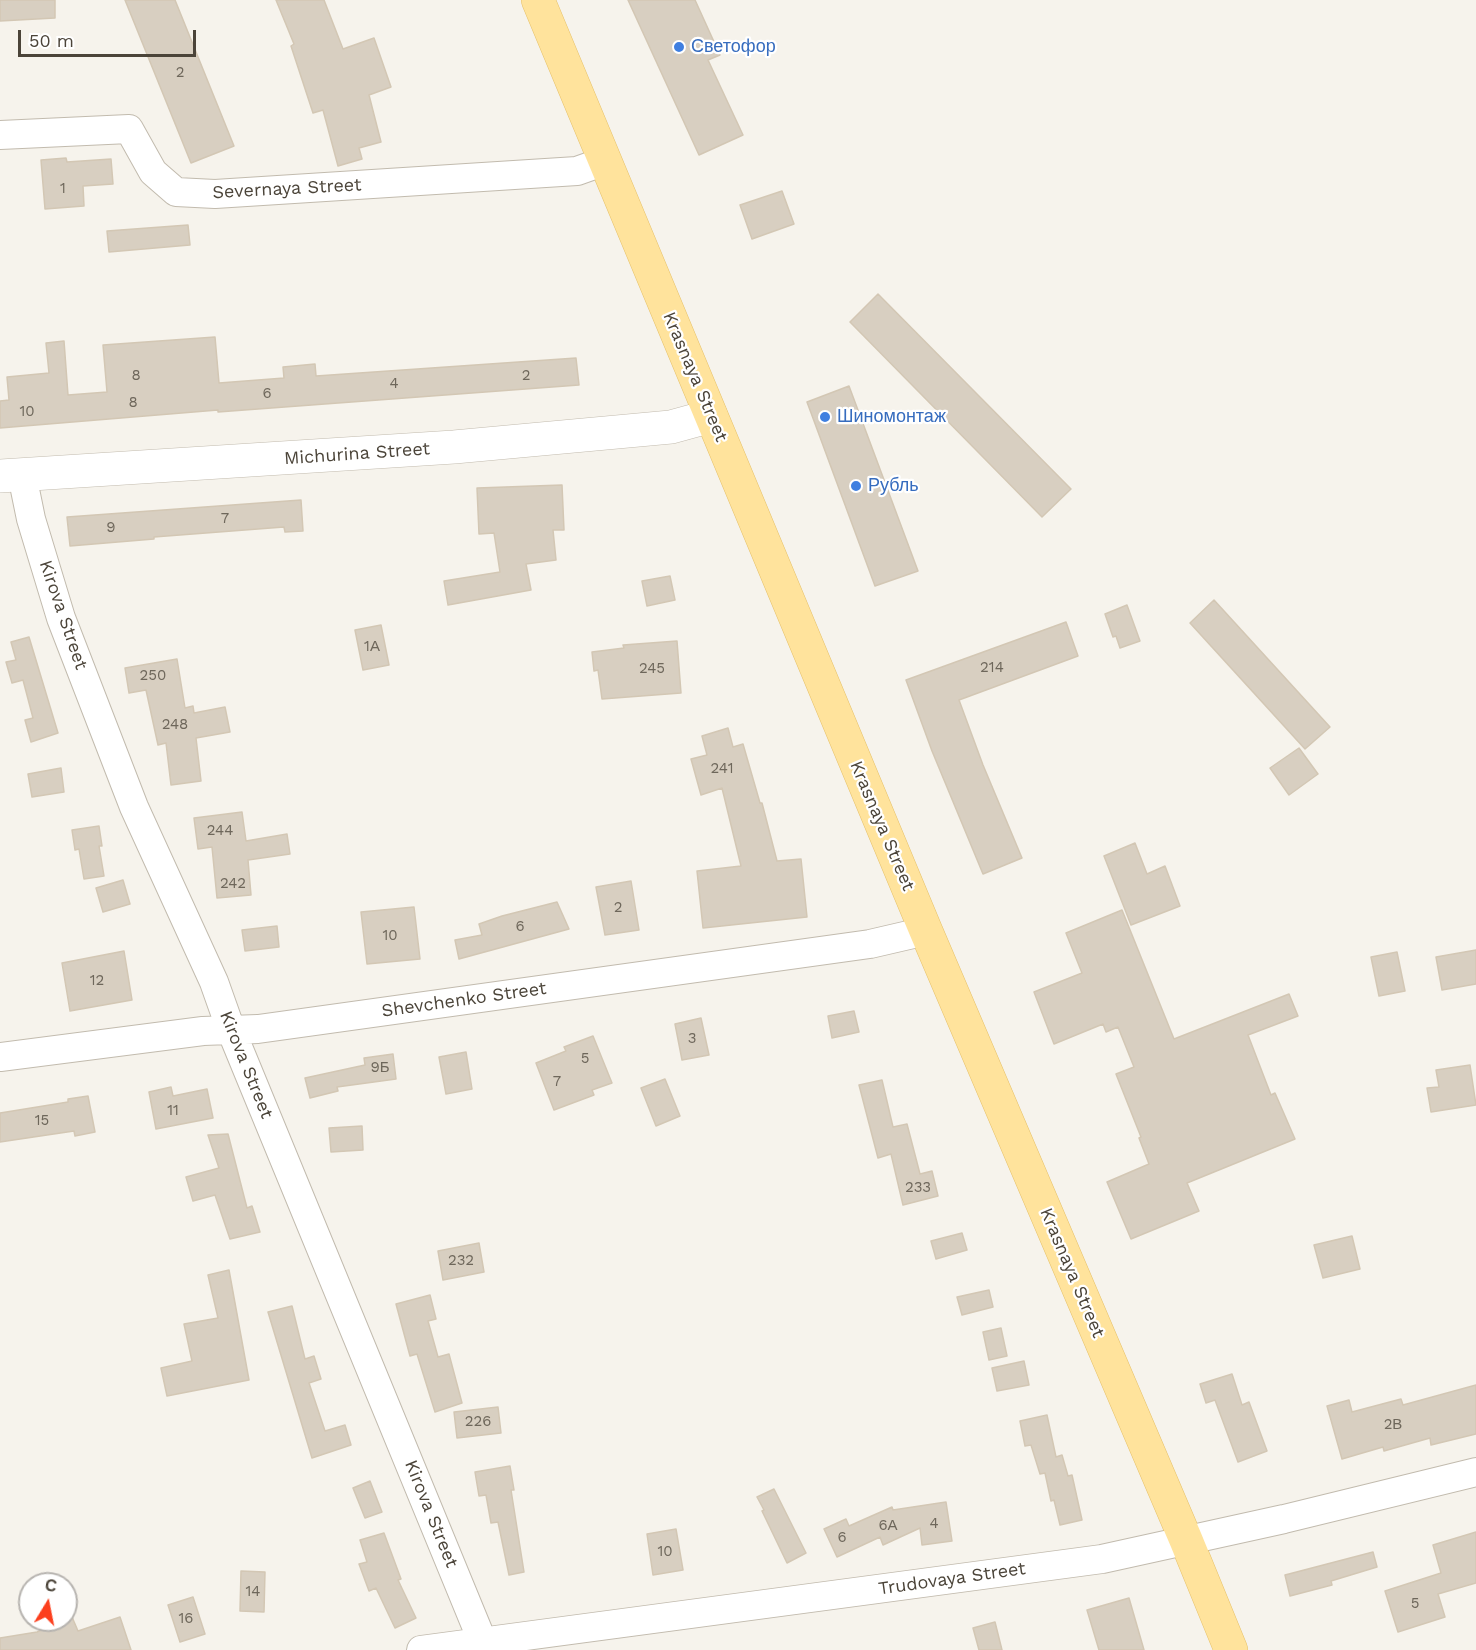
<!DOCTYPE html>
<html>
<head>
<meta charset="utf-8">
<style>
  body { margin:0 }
  #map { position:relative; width:1476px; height:1650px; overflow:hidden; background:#f6f3ec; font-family:"Work Sans",sans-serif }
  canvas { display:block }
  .north { position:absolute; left:18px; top:1572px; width:60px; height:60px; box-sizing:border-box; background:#fff; border:2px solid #b7b4b0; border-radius:50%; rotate:10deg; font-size:16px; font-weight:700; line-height:24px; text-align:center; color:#4b4439 }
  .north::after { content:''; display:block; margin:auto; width:21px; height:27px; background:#fc3f1d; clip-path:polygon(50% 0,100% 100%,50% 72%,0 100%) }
  .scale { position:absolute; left:18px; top:30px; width:178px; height:27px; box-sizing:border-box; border:3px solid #4b4439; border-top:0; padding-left:8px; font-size:18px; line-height:21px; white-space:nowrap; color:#4b4439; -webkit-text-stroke:4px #fff; paint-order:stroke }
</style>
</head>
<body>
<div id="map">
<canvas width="1476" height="1650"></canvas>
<div class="north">С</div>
<div class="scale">50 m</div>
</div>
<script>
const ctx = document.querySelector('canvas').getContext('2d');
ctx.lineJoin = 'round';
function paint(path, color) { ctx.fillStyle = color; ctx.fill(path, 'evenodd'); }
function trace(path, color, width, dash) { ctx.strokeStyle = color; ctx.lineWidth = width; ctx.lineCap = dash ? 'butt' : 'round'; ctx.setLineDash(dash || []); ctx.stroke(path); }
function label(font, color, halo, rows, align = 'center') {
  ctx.font = font + ' "Work Sans",sans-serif'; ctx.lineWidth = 4.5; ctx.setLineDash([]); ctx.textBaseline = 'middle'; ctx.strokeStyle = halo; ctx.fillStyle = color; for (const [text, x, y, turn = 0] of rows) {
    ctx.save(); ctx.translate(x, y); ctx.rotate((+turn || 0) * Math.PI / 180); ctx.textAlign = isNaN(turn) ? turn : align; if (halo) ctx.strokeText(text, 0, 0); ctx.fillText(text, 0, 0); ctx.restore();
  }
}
const building = new Path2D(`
  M 0,0 L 55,0 L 55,18 L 0,21 Z
  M 125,0 L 175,0 L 234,146 L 191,163 Z
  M 276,0 L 324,0 L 343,49 L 374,38 L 391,87 L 369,95 L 381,142 L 359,148 L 362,159 L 338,166 L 323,110 L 313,113 L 291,46 L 294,44 Z
  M 628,0 L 695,0 L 720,55 L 708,60 L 743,135 L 699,155 Z
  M 66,158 L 67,162 L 111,159 L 113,184 L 83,186 L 84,206 L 45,209 L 41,160 Z
  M 782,191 L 794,224 L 752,239 L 740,205 Z
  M 188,225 L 190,245 L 109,252 L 107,231 Z
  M 878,294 L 1071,489 L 1042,517 L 850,322 Z
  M 215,337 L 219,383 L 284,378 L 283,367 L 315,364 L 316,376 L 576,358 L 579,385 L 218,412 L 218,410 L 0,428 L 0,401 L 9,400 L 7,377 L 49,373 L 46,343 L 64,341 L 68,395 L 107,392 L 103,345 Z
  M 849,386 L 918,571 L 875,586 L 807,402 Z
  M 562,485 L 564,530 L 553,530 L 556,560 L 526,564 L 531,590 L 448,605 L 444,581 L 500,572 L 494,533 L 479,534 L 477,488 Z
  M 301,500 L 303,531 L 285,532 L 284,527 L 154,537 L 154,539 L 70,546 L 67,517 Z
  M 670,576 L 675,600 L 647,606 L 642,581 Z
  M 1214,600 L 1330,727 L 1305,749 L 1190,623 Z
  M 1127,605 L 1140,641 L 1120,648 L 1116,636 L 1113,637 L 1105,614 Z
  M 1066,622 L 1078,656 L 959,700 L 983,765 L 1022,858 L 983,874 L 932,751 L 906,680 Z
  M 381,625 L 389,665 L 363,670 L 355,630 Z
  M 29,637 L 58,733 L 31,742 L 25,720 L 33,718 L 23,680 L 12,683 L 6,662 L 16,660 L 11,642 Z
  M 677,641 L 681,693 L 602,699 L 598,670 L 594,671 L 592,652 L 624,648 L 623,645 Z
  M 177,659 L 185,708 L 193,706 L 194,713 L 225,707 L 230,732 L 196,738 L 201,781 L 171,785 L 166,743 L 158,745 L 146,690 L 129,693 L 125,668 Z
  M 728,728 L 733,747 L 743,744 L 760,803 L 762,803 L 777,861 L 801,859 L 807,917 L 703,928 L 697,871 L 741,866 L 722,788 L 701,795 L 691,759 L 707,755 L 702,736 Z
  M 1299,748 L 1318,774 L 1289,795 L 1270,768 Z
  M 61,768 L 64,792 L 32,797 L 28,774 Z
  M 242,812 L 246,841 L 287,834 L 290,854 L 248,860 L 251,895 L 217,898 L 212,847 L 198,849 L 194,818 Z
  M 99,826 L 102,846 L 99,846 L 104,876 L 84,879 L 79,849 L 75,850 L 72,830 Z
  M 1135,843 L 1147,874 L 1165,866 L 1180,906 L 1131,925 L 1104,856 Z
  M 123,880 L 130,904 L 103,912 L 96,888 Z
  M 631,881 L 639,930 L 605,935 L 596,887 Z
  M 557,902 L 569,929 L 459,959 L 455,940 L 482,935 L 479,924 L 502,916 Z
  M 414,907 L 420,959 L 367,964 L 361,912 Z
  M 1122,910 L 1174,1039 L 1289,994 L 1298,1016 L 1248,1035 L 1271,1095 L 1275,1093 L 1295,1139 L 1187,1183 L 1199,1211 L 1131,1239 L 1107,1182 L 1149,1164 L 1139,1138 L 1141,1137 L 1116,1074 L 1134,1067 L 1118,1027 L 1106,1032 L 1103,1024 L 1054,1044 L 1034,992 L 1082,973 L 1066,933 Z
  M 277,926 L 279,947 L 245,951 L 242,930 Z
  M 1476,950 L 1476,984 L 1442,990 L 1436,957 Z
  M 124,951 L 132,1000 L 70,1011 L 62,963 Z
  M 1397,952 L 1405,991 L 1379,996 L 1371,957 Z
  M 854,1011 L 859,1032 L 832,1038 L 828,1016 Z
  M 701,1018 L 709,1055 L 682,1060 L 675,1024 Z
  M 593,1036 L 612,1083 L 592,1090 L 594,1095 L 554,1110 L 536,1063 L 566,1051 L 564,1047 Z
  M 466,1052 L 472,1089 L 446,1094 L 439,1057 Z
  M 393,1054 L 396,1079 L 337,1087 L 338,1091 L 310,1098 L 305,1078 L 365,1065 L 364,1058 Z
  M 1470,1065 L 1476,1105 L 1431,1112 L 1427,1088 L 1439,1087 L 1436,1070 Z
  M 665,1079 L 680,1116 L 656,1126 L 641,1088 Z
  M 882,1080 L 893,1127 L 907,1124 L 920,1174 L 932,1171 L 938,1196 L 903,1205 L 891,1154 L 878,1158 L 859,1085 Z
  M 171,1087 L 173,1096 L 207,1089 L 213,1118 L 156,1129 L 149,1092 Z
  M 88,1096 L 95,1132 L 75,1136 L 74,1131 L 0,1142 L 0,1113 L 68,1102 L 68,1099 Z
  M 362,1126 L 363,1150 L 331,1152 L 329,1128 Z
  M 228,1134 L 247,1208 L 252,1206 L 260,1232 L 230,1239 L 215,1195 L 193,1201 L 186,1177 L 219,1168 L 208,1135 Z
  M 962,1233 L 967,1250 L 936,1259 L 931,1241 Z
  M 1352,1236 L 1360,1269 L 1323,1278 L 1314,1245 Z
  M 479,1243 L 484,1272 L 443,1280 L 438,1251 Z
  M 229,1270 L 249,1380 L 167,1396 L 161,1368 L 192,1361 L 184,1324 L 218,1318 L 208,1275 Z
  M 989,1290 L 993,1307 L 962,1315 L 957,1297 Z
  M 430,1295 L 436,1319 L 428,1321 L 438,1357 L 449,1354 L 462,1403 L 435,1412 L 417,1354 L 410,1356 L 396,1304 Z
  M 292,1306 L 305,1359 L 314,1356 L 321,1379 L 309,1383 L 325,1431 L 345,1425 L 351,1445 L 312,1458 L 268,1312 Z
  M 1001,1328 L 1007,1356 L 989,1360 L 983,1332 Z
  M 1024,1361 L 1029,1385 L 997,1391 L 992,1368 Z
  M 1232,1374 L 1242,1405 L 1249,1402 L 1267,1451 L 1238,1462 L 1215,1400 L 1206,1403 L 1200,1384 Z
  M 1476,1385 L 1476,1434 L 1431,1445 L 1430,1438 L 1384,1451 L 1383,1447 L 1342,1459 L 1327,1406 L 1349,1400 L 1352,1412 L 1401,1399 L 1403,1405 Z
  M 498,1407 L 501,1433 L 457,1438 L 454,1412 Z
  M 1047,1415 L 1056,1457 L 1062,1455 L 1068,1476 L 1072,1475 L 1082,1520 L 1060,1525 L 1054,1500 L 1051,1501 L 1045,1473 L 1040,1474 L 1031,1445 L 1025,1446 L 1020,1421 Z
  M 510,1466 L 514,1490 L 511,1490 L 524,1572 L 509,1575 L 498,1522 L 491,1523 L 486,1495 L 479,1496 L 475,1472 Z
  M 370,1481 L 382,1512 L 365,1518 L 353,1488 Z
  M 774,1489 L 806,1553 L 787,1563 L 762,1511 L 764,1510 L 757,1497 Z
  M 946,1502 L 952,1541 L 922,1545 L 920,1528 L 883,1545 L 880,1537 L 837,1557 L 824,1529 L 846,1519 L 849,1526 L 892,1507 L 893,1510 Z
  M 676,1529 L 683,1570 L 653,1575 L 647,1534 Z
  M 1476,1532 L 1476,1583 L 1438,1594 L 1445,1617 L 1398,1632 L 1385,1591 L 1441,1573 L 1433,1545 Z
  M 384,1533 L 401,1579 L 398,1580 L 416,1618 L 395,1628 L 376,1588 L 369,1591 L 359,1564 L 367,1562 L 360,1540 Z
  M 1373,1552 L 1377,1567 L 1331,1581 L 1332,1585 L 1290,1596 L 1285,1575 Z
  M 241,1571 L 265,1572 L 264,1612 L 240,1611 Z
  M 193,1597 L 205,1634 L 180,1642 L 168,1605 Z
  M 1129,1598 L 1144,1650 L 1099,1650 L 1087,1610 Z
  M 72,1617 L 78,1631 L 120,1617 L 131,1650 L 0,1650 L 0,1638 L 37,1632 Z
  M 995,1622 L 1002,1650 L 979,1650 L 973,1628 Z`);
paint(building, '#d8cfc1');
trace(building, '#d3c7b4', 1.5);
const minor = new Path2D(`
  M 0,135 L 129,129 L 153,172 L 176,192 L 215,194 L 577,171 L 605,161
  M 22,475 L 31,519 L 61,618 L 134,807 L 214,982 L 231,1030 L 486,1650
  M 0,1057 L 203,1031 L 258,1029 L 870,944 L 926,931
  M 421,1650 L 1102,1559 L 1284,1519 L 1476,1472`);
const tertiary = new Path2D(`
  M 0,476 L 454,447 L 671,427 L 711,416`);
const primary = new Path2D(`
  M 538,0 L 926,931 L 1186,1540 L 1231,1650`);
trace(minor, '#c2bbae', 30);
trace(tertiary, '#c2bbae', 34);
trace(primary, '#e6c16a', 34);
trace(minor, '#fff', 28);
trace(tertiary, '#fff', 33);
trace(primary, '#ffe39c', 33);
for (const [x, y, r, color] of [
  [679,47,6,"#3f7fe0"],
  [825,417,6,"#3f7fe0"],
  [856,486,6,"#3f7fe0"]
]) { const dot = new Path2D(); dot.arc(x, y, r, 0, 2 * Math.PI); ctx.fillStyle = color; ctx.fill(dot); trace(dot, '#fff', 2); }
label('15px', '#6e675b', null, [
  ["2",180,73],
  ["1",63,189],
  ["8",136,376],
  ["2",526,376],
  ["4",394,384],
  ["6",267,394],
  ["8",133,403],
  ["10",27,412],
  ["7",225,519],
  ["9",111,528],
  ["1А",372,647],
  ["214",992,668],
  ["245",652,669],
  ["250",153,676],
  ["248",175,725],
  ["241",722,769],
  ["244",220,831],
  ["242",233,884],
  ["2",618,908],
  ["6",520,927],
  ["10",390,936],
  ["12",97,981],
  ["3",692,1039],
  ["5",585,1059],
  ["9Б",380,1068],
  ["7",557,1082],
  ["11",173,1111],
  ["15",42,1121],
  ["233",918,1188],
  ["232",461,1261],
  ["226",478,1422],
  ["2В",1393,1425],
  ["4",934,1524],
  ["6А",888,1526],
  ["6",842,1538],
  ["10",665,1552],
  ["14",253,1592],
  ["5",1415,1604],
  ["16",186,1619]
]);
label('18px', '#366cbe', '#fff', [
  ["Светофор",691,47],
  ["Шиномонтаж",837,417],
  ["Рубль",868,486]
], 'left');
label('18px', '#4b4439', '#fff', [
  ["Severnaya Street",287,189,-3],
  ["Krasnaya Street",695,377,67],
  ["Michurina Street",357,454,-4],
  ["Kirova Street",63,615,71],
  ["Krasnaya Street",882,826,67],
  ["Shevchenko Street",464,1000,-8],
  ["Kirova Street",246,1065,68],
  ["Krasnaya Street",1072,1273,67],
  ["Kirova Street",431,1514,68],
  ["Trudovaya Street",952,1579,-8]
]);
</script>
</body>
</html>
